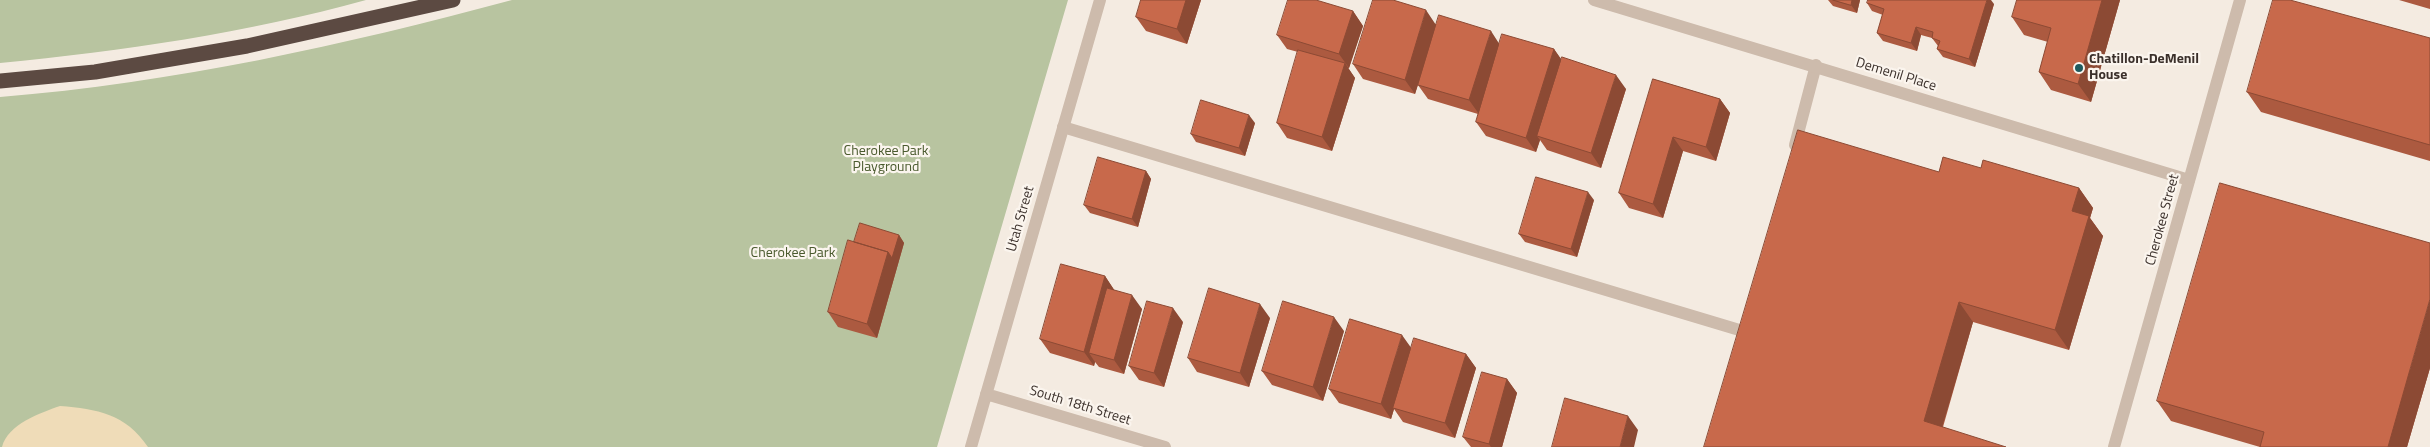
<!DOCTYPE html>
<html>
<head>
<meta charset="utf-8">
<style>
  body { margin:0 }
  canvas { display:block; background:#f4ebe1 }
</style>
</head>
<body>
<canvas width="2430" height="447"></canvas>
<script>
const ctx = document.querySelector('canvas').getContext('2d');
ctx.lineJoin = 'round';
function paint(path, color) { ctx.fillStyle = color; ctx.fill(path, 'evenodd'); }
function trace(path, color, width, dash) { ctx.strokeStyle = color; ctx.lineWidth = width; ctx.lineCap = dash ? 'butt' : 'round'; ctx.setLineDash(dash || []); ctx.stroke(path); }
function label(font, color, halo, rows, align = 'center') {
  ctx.font = font + ' "Titillium Web",sans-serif'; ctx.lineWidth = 4.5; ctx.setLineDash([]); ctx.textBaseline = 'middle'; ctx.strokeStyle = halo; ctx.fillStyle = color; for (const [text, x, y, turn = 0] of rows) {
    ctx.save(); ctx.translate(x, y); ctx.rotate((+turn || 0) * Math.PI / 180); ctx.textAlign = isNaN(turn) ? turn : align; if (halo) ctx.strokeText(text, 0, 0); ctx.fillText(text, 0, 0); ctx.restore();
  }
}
paint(new Path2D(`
  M 0,0 L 366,0 C 247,33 123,51 0,63 Z
  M 512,0 L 1068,0 L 937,447 L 0,447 L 0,97 C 173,83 345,45 512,0 Z`), '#b8c4a0');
paint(new Path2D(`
  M 60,406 C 97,409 126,414 148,447 L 2,447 C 8,424 40,413 60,406 Z`), '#efdcb8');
trace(new Path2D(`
  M 1063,127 L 1746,332
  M 1795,145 L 1816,65`), '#cdbbac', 12);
trace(new Path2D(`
  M 1594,0 L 2189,180
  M 986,394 L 1165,447
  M 971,447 L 1100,0`), '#cdbbac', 12);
trace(new Path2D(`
  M 2114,447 L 2240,0`), '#cdbbac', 12);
trace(new Path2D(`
  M 0,81 L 95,72 L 247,46 L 453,0`), '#5c4a42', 15);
paint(new Path2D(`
  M 1141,0 L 1201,0 L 1187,44 L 1146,31 L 1136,17 Z
  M 1828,0 L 1860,0 L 1857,13 L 1833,6 Z
  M 2017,0 L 2120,0 L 2091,102 L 2051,90 L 2039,72 L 2048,42 L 2024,35 L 2012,17 Z
  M 2399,0 L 2430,0 L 2430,9 Z
  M 1867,3 L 1994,4 L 1975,67 L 1943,57 L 1937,49 L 1938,46 L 1932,38 L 1921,35 L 1917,51 L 1883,41 L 1877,33 L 1883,15 L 1872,11 Z
  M 1353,11 L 1363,26 L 1349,68 L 1348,68 L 1355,78 L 1332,151 L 1287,138 L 1277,123 L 1298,52 L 1287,49 L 1277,35 Z
  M 1436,24 L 1499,44 L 1554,49 L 1561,60 L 1626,89 L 1601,168 L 1547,150 L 1540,140 L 1536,152 L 1486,136 L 1476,122 L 1478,114 L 1428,99 L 1418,85 L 1415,94 L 1363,79 L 1353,64 Z
  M 2430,38 L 2430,161 L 2261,112 L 2247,92 Z
  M 1653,79 L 1720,99 L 1730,113 L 1716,161 L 1683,151 L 1663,218 L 1629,208 L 1619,193 Z
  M 1255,123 L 1245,156 L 1196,142 L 1191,134 Z
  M 1981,168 L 2079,188 L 2093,208 L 2090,218 L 2103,236 L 2069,350 L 1973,322 L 1943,427 L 1704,447 L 1939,172 Z
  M 1146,171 L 1151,179 L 1138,227 L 1090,213 L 1084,205 Z
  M 1594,200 L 1577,257 L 1525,242 L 1519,234 Z
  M 899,235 L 904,243 L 877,338 L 838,327 L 828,312 L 854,242 Z
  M 1105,276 L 1114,290 L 1142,309 L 1124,374 L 1099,367 L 1095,362 L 1094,366 L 1050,353 L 1040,339 Z
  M 1270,318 L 1249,387 L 1197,372 L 1188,358 Z
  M 1183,322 L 1164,387 L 1139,380 L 1129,366 Z
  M 1344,331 L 1323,401 L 1272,385 L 1262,371 Z
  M 1411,348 L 1466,354 L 1476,368 L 1455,438 L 1403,422 L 1394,409 L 1391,419 L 1339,403 L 1329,389 Z
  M 2430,368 L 2407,447 L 2260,447 L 2171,421 L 2157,401 Z
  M 1507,379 L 1517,393 L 1502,447 L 1471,447 L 1463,437 Z`), '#ac5a40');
paint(new Path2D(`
  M 1186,0 L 1201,0 L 1187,44 L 1177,29 Z
  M 1852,0 L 1860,0 L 1857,13 L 1851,5 Z
  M 1987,0 L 1991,0 L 1994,4 L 1975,67 L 1969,59 Z
  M 2102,0 L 2120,0 L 2091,102 L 2078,84 Z
  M 1426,10 L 1436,25 L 1415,94 L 1405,80 Z
  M 1353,11 L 1363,26 L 1349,68 L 1339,54 Z
  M 1916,27 L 1921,35 L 1917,51 L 1911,43 Z
  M 1491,31 L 1500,45 L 1479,114 L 1469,100 Z
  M 1554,49 L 1564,63 L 1537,136 L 1540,140 L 1536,152 L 1526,138 Z
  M 1345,63 L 1355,78 L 1332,151 L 1322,137 Z
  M 1616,75 L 1626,89 L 1601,168 L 1591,153 Z
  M 1720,99 L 1730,113 L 1716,161 L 1706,147 Z
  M 1249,115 L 1255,123 L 1245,156 L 1239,148 Z
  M 1673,137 L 1683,151 L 1663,218 L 1653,204 Z
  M 1146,171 L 1151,179 L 1138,227 L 1132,219 Z
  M 2079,188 L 2093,208 L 2090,218 L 2103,236 L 2069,350 L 2055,330 L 2072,211 Z
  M 1588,192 L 1594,200 L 1577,257 L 1571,249 Z
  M 899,235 L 904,243 L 877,338 L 867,324 L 888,252 Z
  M 1105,276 L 1115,291 L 1089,353 L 1095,362 L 1094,366 L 1084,352 Z
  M 1132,295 L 1142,309 L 1124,374 L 1114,360 Z
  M 2430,299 L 2430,368 L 2407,447 L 2388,447 Z
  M 1959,302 L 1973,322 L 1938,441 L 1924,421 Z
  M 1260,304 L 1270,318 L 1249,387 L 1240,373 Z
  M 1173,308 L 1183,322 L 1164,387 L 1154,373 Z
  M 1334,317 L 1344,331 L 1323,401 L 1313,387 Z
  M 1402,335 L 1412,349 L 1393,408 L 1394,409 L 1391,419 L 1381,404 Z
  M 1466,354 L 1476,368 L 1455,438 L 1445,423 Z
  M 1507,379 L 1517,393 L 1502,447 L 1491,447 L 1489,444 Z
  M 1628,416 L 1638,430 L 1634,447 L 1620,447 Z`), '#8c4a34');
const building = new Path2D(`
  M 1141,0 L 1186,0 L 1177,29 L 1136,17 Z
  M 1288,0 L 1316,0 L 1353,11 L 1339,54 L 1277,35 Z
  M 1373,0 L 1393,0 L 1426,10 L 1405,80 L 1353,64 Z
  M 1833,0 L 1852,0 L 1851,5 Z
  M 1868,0 L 1987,0 L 1969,59 L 1937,49 L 1940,41 L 1932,38 L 1933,32 L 1916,27 L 1911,43 L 1877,33 L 1884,9 L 1867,3 Z
  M 2017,0 L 2102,0 L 2078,84 L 2039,72 L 2051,28 L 2012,17 Z
  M 2273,0 L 2290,0 L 2430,38 L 2430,145 L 2247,92 Z
  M 1439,15 L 1491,31 L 1469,100 L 1418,85 Z
  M 1502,34 L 1554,49 L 1526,138 L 1476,122 Z
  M 1298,50 L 1345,63 L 1322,137 L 1277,123 Z
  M 1562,57 L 1616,75 L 1591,153 L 1537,136 Z
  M 1653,79 L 1720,99 L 1706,147 L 1673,137 L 1653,204 L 1619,193 Z
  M 1201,100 L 1249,115 L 1239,148 L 1191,134 Z
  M 1798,130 L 1939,172 L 1943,157 L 1981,168 L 1983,160 L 2079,188 L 2072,211 L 2089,216 L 2055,330 L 1959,302 L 1924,421 L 2006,447 L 1704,447 Z
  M 1098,157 L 1146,171 L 1132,219 L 1084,205 Z
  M 1536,177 L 1588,192 L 1571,249 L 1519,234 Z
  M 2220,183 L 2430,243 L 2430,299 L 2388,447 L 2260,447 L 2264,432 L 2157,401 Z
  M 860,223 L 899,235 L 892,258 L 888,252 L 854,242 Z
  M 848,240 L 888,252 L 867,324 L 828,312 Z
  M 1061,264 L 1105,276 L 1084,352 L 1040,339 Z
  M 1107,288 L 1132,295 L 1114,360 L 1089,353 Z
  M 1209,288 L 1260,304 L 1240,373 L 1188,358 Z
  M 1147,301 L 1173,308 L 1154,373 L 1129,366 Z
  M 1283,301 L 1334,317 L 1313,387 L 1262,371 Z
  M 1350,319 L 1402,335 L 1381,404 L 1329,389 Z
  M 1414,338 L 1466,354 L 1445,423 L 1393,408 Z
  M 1482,372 L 1507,379 L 1489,444 L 1463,437 Z
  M 1565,398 L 1628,416 L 1620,447 L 1552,447 Z`);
paint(building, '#c8694b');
trace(building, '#8c4a34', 1);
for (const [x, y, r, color] of [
  [2079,68,5,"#1f5a5e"]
]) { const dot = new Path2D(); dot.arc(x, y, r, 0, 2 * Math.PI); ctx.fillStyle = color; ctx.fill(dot); trace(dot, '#fbf5ee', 2); }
label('bold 14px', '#3b302b', '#fbf5ee', [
  ["Chatillon-DeMenil",2089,60],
  ["House",2089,76]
], 'left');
label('14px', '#3b302b', '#fbf5ee', [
  ["Demenil Place",1896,75,17],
  ["Utah Street",1021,219,-74],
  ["Cherokee Street",2163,220,-75],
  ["South 18th Street",1080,406,17]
]);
label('14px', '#4a5a2e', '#fbf5ee', [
  ["Cherokee Park",886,152],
  ["Playground",886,168],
  ["Cherokee Park",793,254]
]);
</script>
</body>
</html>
